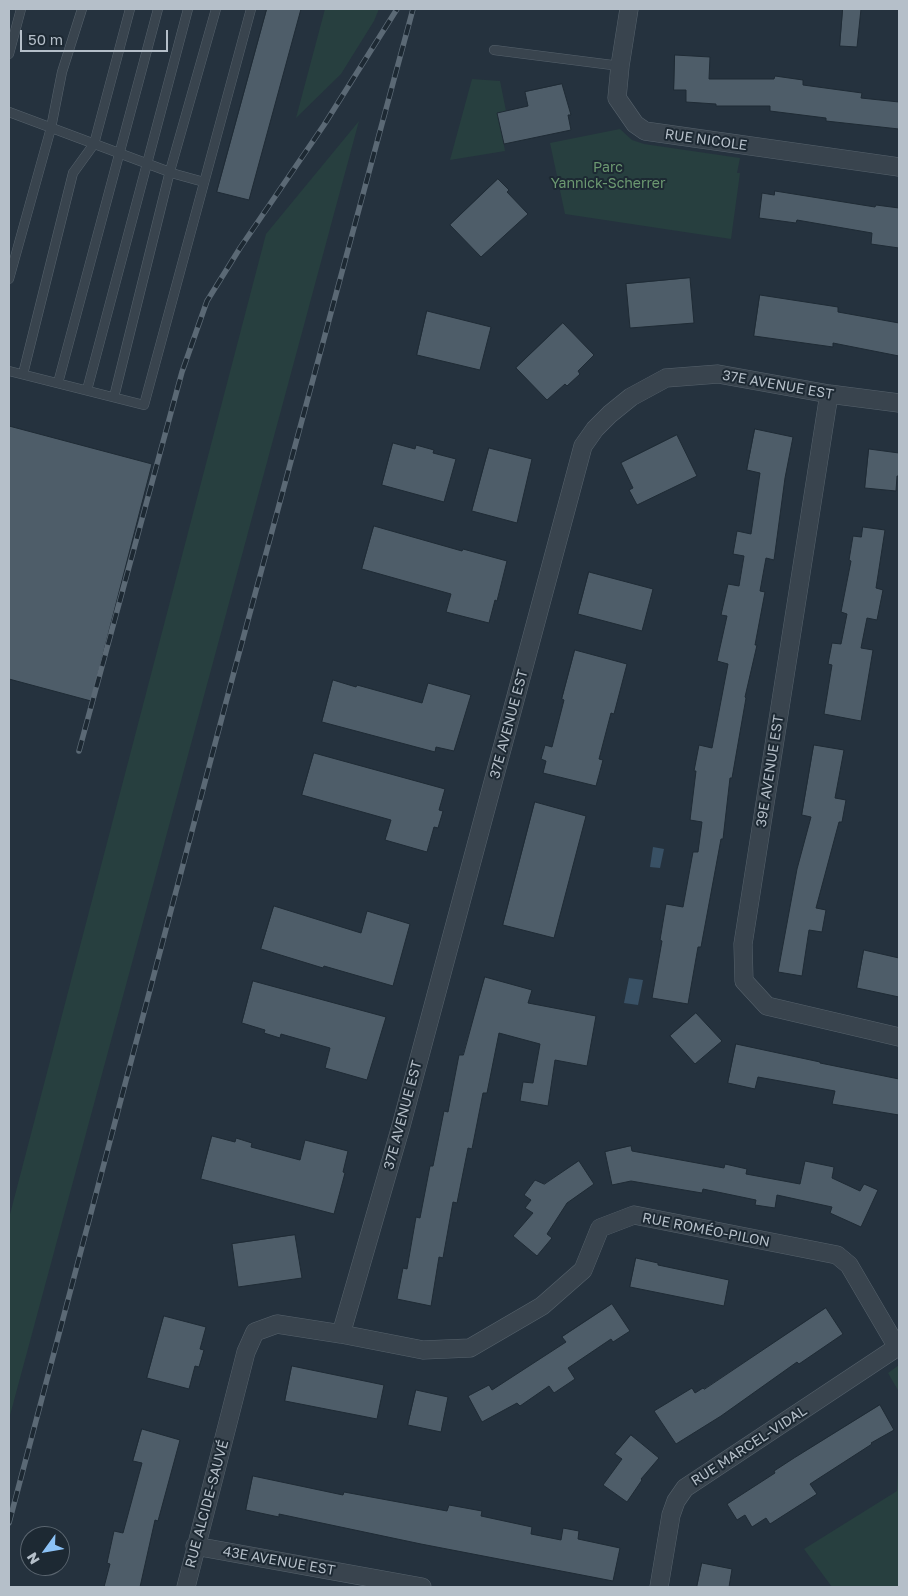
<!DOCTYPE html>
<html>
<head>
<meta charset="utf-8">
<style>
  body { margin:0 }
  #map { position:relative; width:908px; height:1596px; overflow:hidden; background:#25323e; font-family:"Golos Text",sans-serif }
  canvas { display:block }
  .frame { position:absolute; inset:0; border:10px solid #b5bfc9; pointer-events:none }
  .north { position:absolute; left:20px; top:1526px; width:50px; height:50px; box-sizing:border-box; background:#1d2933; border:1px solid #5a656f; border-radius:50%; rotate:238deg; font-size:14px; font-weight:700; line-height:20px; text-align:center; color:#b5bfc9 }
  .north::after { content:''; display:block; margin:auto; width:18px; height:22px; background:#8cc2f6; clip-path:polygon(50% 0,100% 100%,50% 72%,0 100%) }
  .scale { position:absolute; left:20px; top:30px; width:148px; height:22px; box-sizing:border-box; border:2px solid #b5bfc9; border-top:0; padding-left:6px; font-size:15px; line-height:18px; white-space:nowrap; color:#b5bfc9; -webkit-text-stroke:4px #1d2933; paint-order:stroke }
</style>
</head>
<body>
<div id="map">
<canvas width="908" height="1596"></canvas>
<div class="frame"></div>
<div class="north">N</div>
<div class="scale">50 m</div>
</div>
<script>
const ctx = document.querySelector('canvas').getContext('2d');
ctx.lineJoin = 'round';
function paint(path, color) { ctx.fillStyle = color; ctx.fill(path, 'evenodd'); }
function trace(path, color, width, dash) { ctx.strokeStyle = color; ctx.lineWidth = width; ctx.lineCap = dash ? 'butt' : 'round'; ctx.setLineDash(dash || []); ctx.stroke(path); }
function label(font, color, halo, rows, align = 'center') {
  ctx.font = font + ' "Golos Text",sans-serif'; ctx.lineWidth = 4; ctx.setLineDash([]); ctx.textBaseline = 'middle'; ctx.strokeStyle = halo; ctx.fillStyle = color; for (const [text, x, y, turn = 0] of rows) {
    ctx.save(); ctx.translate(x, y); ctx.rotate((+turn || 0) * Math.PI / 180); ctx.textAlign = isNaN(turn) ? turn : align; if (halo) ctx.strokeText(text, 0, 0); ctx.fillText(text, 0, 0); ctx.restore();
  }
}
paint(new Path2D(`
  M 325,9 L 379,9 L 374,21 L 341,74 L 296,118 Z
  M 472,79 L 500,81 L 506,111 L 498,113 L 505,151 L 450,160 Z
  M 359,121 L 9,1419 L 9,1218 L 266,234 Z
  M 620,129 L 632,140 L 644,144 L 740,158 L 737,173 L 740,173 L 731,239 L 565,214 L 550,143 Z
  M 899,1365 L 899,1392 L 888,1373 Z
  M 899,1453 L 899,1587 L 832,1587 L 804,1549 L 897,1491 Z`), '#273f3f');
paint(new Path2D(`
  M 653,847 L 664,849 L 660,868 L 650,867 Z
  M 629,978 L 643,980 L 638,1005 L 624,1003 Z`), '#395165');
const building = new Path2D(`
  M 267,9 L 301,9 L 249,200 L 217,192 Z
  M 843,9 L 861,9 L 857,47 L 840,46 Z
  M 675,55 L 710,57 L 709,79 L 774,79 L 775,76 L 803,80 L 803,85 L 862,93 L 861,98 L 899,102 L 899,129 L 826,121 L 826,118 L 770,111 L 770,106 L 716,106 L 716,104 L 686,102 L 686,90 L 674,90 Z
  M 562,84 L 571,115 L 568,115 L 571,130 L 504,144 L 497,113 L 528,106 L 525,92 Z
  M 498,179 L 509,190 L 507,192 L 528,214 L 481,257 L 450,225 Z
  M 775,191 L 875,207 L 876,205 L 899,208 L 899,248 L 871,244 L 872,233 L 797,220 L 796,223 L 759,218 L 762,193 L 774,195 Z
  M 690,278 L 694,323 L 630,328 L 626,284 Z
  M 760,295 L 838,307 L 838,312 L 899,323 L 899,356 L 833,343 L 833,347 L 754,336 Z
  M 427,311 L 491,327 L 480,370 L 417,355 Z
  M 563,323 L 594,355 L 578,371 L 580,374 L 567,386 L 565,384 L 547,400 L 516,368 Z
  M 9,426 L 152,464 L 91,701 L 9,679 Z
  M 755,429 L 793,437 L 785,478 L 774,560 L 766,558 L 760,591 L 765,592 L 755,645 L 757,645 L 745,697 L 746,698 L 732,778 L 730,778 L 723,839 L 721,839 L 701,947 L 698,947 L 688,1004 L 652,998 L 662,941 L 660,940 L 666,904 L 683,907 L 693,852 L 698,852 L 702,822 L 690,820 L 696,771 L 694,771 L 699,745 L 712,748 L 728,664 L 717,661 L 727,616 L 721,615 L 728,584 L 739,586 L 744,556 L 733,554 L 737,531 L 751,534 L 760,473 L 747,470 Z
  M 677,435 L 697,476 L 637,505 L 629,490 L 633,488 L 621,463 Z
  M 393,443 L 415,449 L 416,445 L 434,450 L 433,453 L 456,459 L 444,502 L 382,485 Z
  M 489,448 L 532,459 L 517,523 L 472,511 Z
  M 869,449 L 899,453 L 899,476 L 897,476 L 896,491 L 865,488 Z
  M 374,526 L 462,551 L 463,549 L 507,561 L 497,601 L 495,600 L 489,623 L 446,612 L 451,594 L 362,569 Z
  M 863,527 L 885,530 L 876,588 L 883,590 L 877,620 L 867,618 L 861,648 L 873,650 L 861,721 L 824,714 L 832,665 L 828,664 L 832,643 L 841,644 L 847,614 L 841,612 L 851,561 L 849,560 L 853,536 L 861,537 Z
  M 589,572 L 653,589 L 642,631 L 578,614 Z
  M 575,650 L 627,664 L 614,714 L 611,713 L 599,759 L 603,760 L 596,786 L 543,773 L 546,761 L 541,759 L 545,745 L 552,747 L 564,700 L 562,699 Z
  M 333,680 L 356,687 L 357,685 L 422,703 L 428,683 L 471,695 L 454,751 L 436,747 L 435,752 L 322,722 Z
  M 814,745 L 844,750 L 835,798 L 846,800 L 842,822 L 839,822 L 816,908 L 826,910 L 822,932 L 809,930 L 802,976 L 778,972 L 797,869 L 811,817 L 802,815 Z
  M 314,753 L 445,789 L 439,810 L 443,811 L 438,828 L 434,827 L 427,852 L 385,840 L 391,820 L 302,795 Z
  M 535,802 L 586,816 L 554,938 L 503,925 Z
  M 274,906 L 361,933 L 367,911 L 410,924 L 393,986 L 324,966 L 323,968 L 261,949 Z
  M 864,950 L 899,958 L 899,997 L 857,988 Z
  M 485,977 L 532,990 L 528,1003 L 596,1016 L 587,1066 L 555,1060 L 548,1106 L 520,1101 L 523,1082 L 533,1083 L 540,1044 L 499,1033 L 487,1093 L 483,1093 L 472,1149 L 468,1148 L 457,1203 L 453,1202 L 443,1258 L 439,1257 L 431,1306 L 397,1299 L 403,1268 L 407,1269 L 416,1217 L 420,1218 L 430,1166 L 433,1166 L 444,1111 L 448,1112 L 459,1055 L 463,1055 Z
  M 253,981 L 386,1017 L 367,1080 L 325,1068 L 330,1048 L 281,1034 L 280,1038 L 264,1033 L 265,1030 L 242,1023 Z
  M 696,1013 L 722,1041 L 695,1064 L 670,1036 Z
  M 736,1044 L 820,1062 L 820,1063 L 899,1079 L 899,1115 L 832,1104 L 835,1091 L 758,1077 L 755,1089 L 728,1083 Z
  M 212,1136 L 235,1142 L 236,1138 L 252,1143 L 251,1147 L 300,1160 L 305,1140 L 348,1151 L 343,1172 L 345,1173 L 334,1214 L 201,1179 Z
  M 631,1146 L 632,1151 L 724,1168 L 725,1164 L 747,1169 L 746,1174 L 800,1184 L 805,1161 L 834,1167 L 832,1178 L 860,1191 L 864,1184 L 878,1190 L 861,1227 L 830,1213 L 832,1207 L 777,1195 L 775,1208 L 755,1205 L 756,1200 L 703,1189 L 702,1193 L 631,1181 L 612,1185 L 605,1152 Z
  M 579,1161 L 594,1184 L 567,1203 L 547,1234 L 552,1238 L 537,1256 L 513,1236 L 533,1213 L 525,1208 L 531,1200 L 524,1195 L 535,1180 L 544,1184 Z
  M 295,1235 L 302,1278 L 238,1287 L 232,1244 Z
  M 636,1258 L 658,1263 L 658,1265 L 729,1280 L 724,1306 L 630,1287 Z
  M 612,1304 L 630,1331 L 613,1342 L 611,1339 L 568,1368 L 575,1379 L 554,1393 L 549,1386 L 520,1406 L 517,1403 L 482,1422 L 468,1396 L 489,1385 L 492,1390 L 566,1342 L 562,1337 Z
  M 826,1308 L 843,1334 L 799,1364 L 797,1362 L 721,1416 L 676,1444 L 654,1411 L 692,1388 L 695,1393 L 703,1388 L 704,1389 Z
  M 164,1316 L 206,1327 L 200,1349 L 204,1350 L 199,1367 L 195,1366 L 189,1389 L 147,1378 Z
  M 292,1366 L 384,1385 L 377,1419 L 285,1401 Z
  M 416,1390 L 448,1397 L 441,1432 L 408,1425 Z
  M 880,1405 L 894,1430 L 871,1443 L 872,1444 L 810,1484 L 817,1494 L 770,1524 L 766,1518 L 752,1527 L 745,1515 L 737,1520 L 727,1504 L 775,1473 L 774,1471 L 794,1458 Z
  M 142,1429 L 180,1440 L 158,1521 L 155,1520 L 140,1587 L 104,1587 L 110,1564 L 107,1563 L 114,1531 L 123,1533 L 142,1463 L 133,1461 Z
  M 631,1435 L 659,1458 L 641,1479 L 642,1480 L 627,1502 L 603,1485 L 622,1459 L 615,1454 Z
  M 253,1476 L 343,1495 L 344,1492 L 447,1511 L 449,1505 L 482,1511 L 481,1516 L 532,1527 L 531,1534 L 561,1540 L 563,1528 L 579,1531 L 578,1539 L 620,1548 L 613,1581 L 421,1544 L 279,1514 L 279,1517 L 246,1510 Z
  M 702,1563 L 732,1569 L 729,1587 L 697,1587 Z`);
paint(building, '#4e5d69');
trace(building, '#1f2b35', 1);
const lane = new Path2D(`
  M 494,50 L 620,66
  M 9,54 L 21,9
  M 9,112 L 175,174 L 204,182
  M 9,279 L 51,128 L 62,72 L 82,9
  M 9,371 L 144,405 L 251,9
  M 23,374 L 73,173 L 94,144 L 130,9
  M 58,383 L 158,9
  M 87,390 L 188,9
  M 114,397 L 170,171 L 216,9`);
const street = new Path2D(`
  M 629,9 L 620,66 L 617,98 L 635,124 L 645,131 L 899,167
  M 829,394 L 743,944 L 744,981 L 767,1006 L 899,1037
  M 341,1334 L 401,1126 L 583,446 L 595,429 L 610,414 L 631,397 L 666,378 L 718,374 L 829,394 L 899,403
  M 195,1546 L 422,1587
  M 186,1587 L 246,1352 L 255,1332 L 277,1324 L 341,1334 L 423,1350 L 470,1348 L 542,1306 L 583,1270 L 600,1228 L 634,1215 L 837,1255 L 849,1265 L 897,1347
  M 659,1587 L 671,1515 L 676,1501 L 685,1488 L 899,1346`);
trace(lane, '#56626c', 10);
trace(street, '#56626c', 19);
trace(lane, '#39444e', 9);
trace(street, '#39444e', 18);
const rail = new Path2D(`
  M 79,751 L 182,372 L 207,301 L 240,248 L 324,125 L 397,9
  M 9,1523 L 234,672 L 413,9`);
trace(rail, '#5b6975', 5.5);
trace(rail, '#1d2933', 4, [11]);
label('14px', '#b5bfc9', '#1d2933', [
  ["RUE NICOLE",706,140,8],
  ["37E AVENUE EST",778,385,10],
  ["37E AVENUE EST",509,724,-75],
  ["39E AVENUE EST",770,771,-81],
  ["37E AVENUE EST",403,1115,-75],
  ["RUE ROMÉO-PILON",706,1230,11],
  ["RUE MARCEL-VIDAL",749,1446,-33],
  ["RUE ALCIDE-SAUVÉ",207,1504,-75],
  ["43E AVENUE EST",279,1561,10]
]);
label('14px', '#6c9971', '#1d2933', [
  ["Parc",608,168],
  ["Yannick-Scherrer",608,184]
]);
</script>
</body>
</html>
